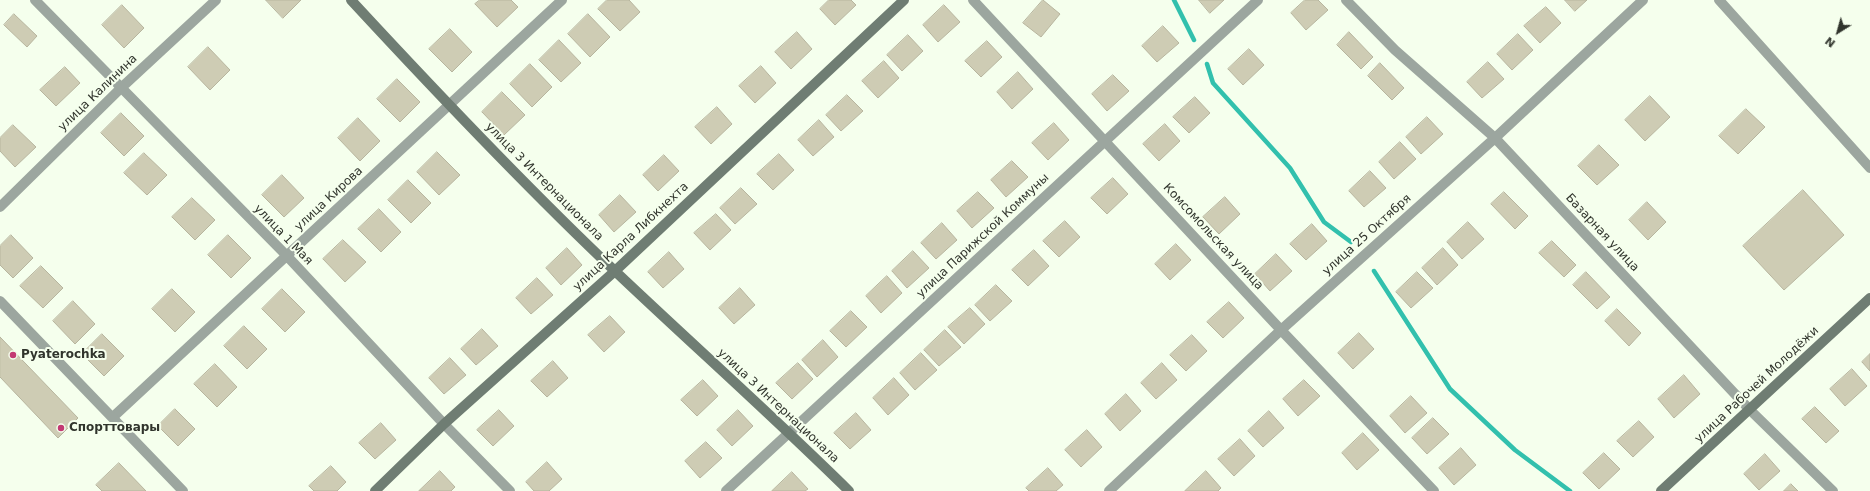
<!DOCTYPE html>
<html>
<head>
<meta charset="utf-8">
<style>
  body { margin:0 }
  #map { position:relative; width:1870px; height:491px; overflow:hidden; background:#f5ffed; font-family:"DejaVu Sans",sans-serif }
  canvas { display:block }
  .north { position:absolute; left:1818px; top:12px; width:40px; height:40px; -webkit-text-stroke:3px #f5ffed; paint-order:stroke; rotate:217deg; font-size:11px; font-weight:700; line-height:16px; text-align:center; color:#30342c }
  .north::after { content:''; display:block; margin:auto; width:14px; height:18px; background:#30342c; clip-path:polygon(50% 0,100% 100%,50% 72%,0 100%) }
</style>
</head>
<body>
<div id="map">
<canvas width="1870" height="491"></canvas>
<div class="north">N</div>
</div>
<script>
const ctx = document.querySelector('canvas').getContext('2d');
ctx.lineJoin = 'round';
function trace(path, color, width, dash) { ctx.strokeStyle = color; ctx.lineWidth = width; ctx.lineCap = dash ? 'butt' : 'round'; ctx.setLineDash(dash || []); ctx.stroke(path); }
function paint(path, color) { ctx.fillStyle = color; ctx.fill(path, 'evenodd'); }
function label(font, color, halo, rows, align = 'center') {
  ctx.font = font + ' "DejaVu Sans",sans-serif'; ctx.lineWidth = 4; ctx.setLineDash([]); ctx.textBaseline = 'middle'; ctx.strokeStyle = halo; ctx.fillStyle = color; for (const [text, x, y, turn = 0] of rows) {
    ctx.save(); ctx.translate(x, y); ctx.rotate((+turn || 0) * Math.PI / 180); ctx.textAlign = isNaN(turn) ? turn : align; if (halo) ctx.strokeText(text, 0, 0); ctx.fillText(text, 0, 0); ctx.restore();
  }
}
trace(new Path2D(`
  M 1174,0 L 1194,40
  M 1207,64 L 1213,83 L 1290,168 L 1324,222 L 1351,242
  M 1374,271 L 1450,389 L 1515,450 L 1570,491`), '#32c0ad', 4.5);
const building = new Path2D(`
  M 266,0 L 301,0 L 283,18 Z
  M 480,0 L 511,0 L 518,7 L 497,27 L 475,4 Z
  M 607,0 L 629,0 L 640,12 L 620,31 L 598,9 Z
  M 829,0 L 851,0 L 856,5 L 835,25 L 820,9 Z
  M 1043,0 L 1060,14 L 1041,37 L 1023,23 Z
  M 1199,0 L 1224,0 L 1210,13 Z
  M 1305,0 L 1318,0 L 1328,10 L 1306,30 L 1291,13 Z
  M 1565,0 L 1587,0 L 1575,11 Z
  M 122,5 L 144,28 L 124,48 L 102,25 Z
  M 944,5 L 960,22 L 938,42 L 923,25 Z
  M 1546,7 L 1561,23 L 1540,43 L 1524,26 Z
  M 14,14 L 37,36 L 27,47 L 4,25 Z
  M 588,14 L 610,37 L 590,57 L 568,34 Z
  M 1163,26 L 1179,43 L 1157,62 L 1142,46 Z
  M 450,29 L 472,52 L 452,72 L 429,49 Z
  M 797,32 L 812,49 L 791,69 L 775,52 Z
  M 1349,32 L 1373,57 L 1361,69 L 1337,45 Z
  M 1518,34 L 1533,50 L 1512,70 L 1497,54 Z
  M 908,35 L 923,51 L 902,71 L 887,55 Z
  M 559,40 L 581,63 L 561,82 L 539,60 Z
  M 987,41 L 1002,57 L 981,77 L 965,61 Z
  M 208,47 L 230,70 L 210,90 L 188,67 Z
  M 1249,49 L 1264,65 L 1243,85 L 1228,69 Z
  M 884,61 L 899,78 L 878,98 L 862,81 Z
  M 1488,62 L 1504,79 L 1482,98 L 1467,82 Z
  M 1380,63 L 1404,88 L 1392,100 L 1368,76 Z
  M 530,64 L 552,87 L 532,107 L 510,84 Z
  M 761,66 L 776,83 L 755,103 L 739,86 Z
  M 65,67 L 80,83 L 56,106 L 40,90 Z
  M 1018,72 L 1033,89 L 1012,109 L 997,92 Z
  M 1113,75 L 1129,91 L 1107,111 L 1092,94 Z
  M 397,79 L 420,102 L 400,122 L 377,99 Z
  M 502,92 L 525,115 L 504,135 L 482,112 Z
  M 847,95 L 863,111 L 841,131 L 826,115 Z
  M 1650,96 L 1670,117 L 1645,141 L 1625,120 Z
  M 1195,97 L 1210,113 L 1189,133 L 1173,117 Z
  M 717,107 L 732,124 L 711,144 L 695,127 Z
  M 1746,109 L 1765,127 L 1738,154 L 1719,136 Z
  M 121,113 L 144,136 L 124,156 L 101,133 Z
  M 1427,117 L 1443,134 L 1421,154 L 1406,137 Z
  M 358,118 L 380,141 L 360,161 L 338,138 Z
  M 819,120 L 834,137 L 813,156 L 798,140 Z
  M 1054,123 L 1069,140 L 1048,160 L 1032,143 Z
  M 1165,124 L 1180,141 L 1159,161 L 1143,144 Z
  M 13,125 L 36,147 L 15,167 L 0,151 L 0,138 Z
  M 1400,142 L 1416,159 L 1394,179 L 1379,162 Z
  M 1599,145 L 1619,165 L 1597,185 L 1578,166 Z
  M 437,152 L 460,175 L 439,195 L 417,172 Z
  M 144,153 L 167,175 L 147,195 L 124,173 Z
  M 779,154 L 794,170 L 773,190 L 757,174 Z
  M 664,155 L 679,171 L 658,191 L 643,175 Z
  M 1012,161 L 1028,177 L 1006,197 L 991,180 Z
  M 1370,171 L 1386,188 L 1364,207 L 1349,191 Z
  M 282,175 L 304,198 L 284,217 L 262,195 Z
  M 1113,178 L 1128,194 L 1107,214 L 1091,198 Z
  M 408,180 L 431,203 L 411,223 L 388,200 Z
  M 741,188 L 757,204 L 735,224 L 720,208 Z
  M 1803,190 L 1844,235 L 1784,290 L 1743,246 Z
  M 978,192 L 994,208 L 972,228 L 957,211 Z
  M 1504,192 L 1528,216 L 1515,229 L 1491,204 Z
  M 620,195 L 636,212 L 614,232 L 599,215 Z
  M 1225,197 L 1240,214 L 1219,234 L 1203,217 Z
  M 192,198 L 215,220 L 195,240 L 172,217 Z
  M 1647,202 L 1666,222 L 1648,240 L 1629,220 Z
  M 379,209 L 401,232 L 381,252 L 358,229 Z
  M 716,214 L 731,230 L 710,250 L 694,233 Z
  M 1065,221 L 1080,237 L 1059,257 L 1043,241 Z
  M 1468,222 L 1484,239 L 1462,259 L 1447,242 Z
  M 942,223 L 957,240 L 936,259 L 921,243 Z
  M 1312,224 L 1327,241 L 1306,260 L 1290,244 Z
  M 11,235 L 33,258 L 13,278 L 0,265 L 0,246 Z
  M 228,235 L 251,258 L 231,278 L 208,255 Z
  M 343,240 L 366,262 L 345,282 L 323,259 Z
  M 1552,241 L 1576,265 L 1564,277 L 1539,253 Z
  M 1176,244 L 1191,260 L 1170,280 L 1155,264 Z
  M 567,248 L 582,265 L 561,285 L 546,268 Z
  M 1443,248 L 1458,265 L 1437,285 L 1422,268 Z
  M 1034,250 L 1049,266 L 1028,286 L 1012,270 Z
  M 913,251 L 929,268 L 907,288 L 892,271 Z
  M 669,252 L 684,269 L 663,288 L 648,272 Z
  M 1276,254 L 1292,271 L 1270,291 L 1255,274 Z
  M 41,266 L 63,288 L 43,308 L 20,286 Z
  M 1417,272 L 1433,288 L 1411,308 L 1396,292 Z
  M 1586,272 L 1610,297 L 1597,309 L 1573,285 Z
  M 887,276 L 902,293 L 881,313 L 866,296 Z
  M 537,278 L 553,295 L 531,314 L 516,298 Z
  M 996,285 L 1012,301 L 990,321 L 975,305 Z
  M 740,288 L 755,305 L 734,324 L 719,308 Z
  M 172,289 L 195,312 L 175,332 L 152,309 Z
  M 282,289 L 305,312 L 285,332 L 262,309 Z
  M 73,301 L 95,324 L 75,344 L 53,321 Z
  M 1229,302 L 1244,318 L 1223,338 L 1207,322 Z
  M 970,308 L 985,324 L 964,344 L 948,327 Z
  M 1617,309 L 1641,333 L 1629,346 L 1605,321 Z
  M 851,311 L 867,327 L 846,347 L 830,331 Z
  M 610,316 L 625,332 L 604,352 L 588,335 Z
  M 244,326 L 267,349 L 247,369 L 224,346 Z
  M 482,329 L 498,346 L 476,365 L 461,349 Z
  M 945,330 L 961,347 L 939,366 L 924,350 Z
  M 1359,333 L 1374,349 L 1353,369 L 1338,353 Z
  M 102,334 L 124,356 L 104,376 L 82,354 Z
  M 1192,335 L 1207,351 L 1186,371 L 1170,355 Z
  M 0,337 L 78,418 L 58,438 L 0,377 Z
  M 823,340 L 838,357 L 817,377 L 802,360 Z
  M 921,353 L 937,370 L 915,390 L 900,373 Z
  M 1870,354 L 1870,371 L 1862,362 Z
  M 450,358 L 466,375 L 444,394 L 429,378 Z
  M 553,361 L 568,378 L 547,397 L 531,381 Z
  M 798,363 L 813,379 L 792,399 L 776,383 Z
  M 1162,363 L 1177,380 L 1156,399 L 1141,383 Z
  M 215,364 L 237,387 L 217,407 L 194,384 Z
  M 1852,369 L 1867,386 L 1845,406 L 1830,389 Z
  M 1684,375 L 1700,394 L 1674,418 L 1658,399 Z
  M 894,378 L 909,395 L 888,415 L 873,398 Z
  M 703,380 L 718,396 L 697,416 L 681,400 Z
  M 1304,380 L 1320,396 L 1298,416 L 1283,399 Z
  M 1126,394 L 1141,411 L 1120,431 L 1105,414 Z
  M 1411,396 L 1427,413 L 1405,433 L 1390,416 Z
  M 1815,407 L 1839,431 L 1826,443 L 1802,419 Z
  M 175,409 L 195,429 L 178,446 L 158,426 Z
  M 499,410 L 514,426 L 493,446 L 477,430 Z
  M 738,410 L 753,426 L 732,446 L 717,430 Z
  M 1269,411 L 1284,428 L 1263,447 L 1248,431 Z
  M 856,413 L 871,430 L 850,449 L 834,433 Z
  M 1433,418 L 1449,434 L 1427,454 L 1412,438 Z
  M 1639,421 L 1654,437 L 1633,457 L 1617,441 Z
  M 381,423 L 396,440 L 375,459 L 359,443 Z
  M 1087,430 L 1102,447 L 1081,467 L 1065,450 Z
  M 1363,433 L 1379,450 L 1357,470 L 1342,453 Z
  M 1240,439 L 1255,456 L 1234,476 L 1218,459 Z
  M 706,442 L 722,458 L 700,478 L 685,461 Z
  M 1461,448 L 1476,465 L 1454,485 L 1439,468 Z
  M 1604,453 L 1620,469 L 1599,489 L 1583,473 Z
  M 1765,454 L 1780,471 L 1759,490 L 1744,474 Z
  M 547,462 L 562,479 L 549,491 L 534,491 L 526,482 Z
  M 119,463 L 146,491 L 102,491 L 96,485 Z
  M 331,466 L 346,482 L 337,491 L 314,491 L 309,486 Z
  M 1048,468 L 1063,485 L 1056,491 L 1029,491 L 1026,488 Z
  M 440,471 L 455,487 L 451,491 L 419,491 Z
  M 1206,471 L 1221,488 L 1218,491 L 1185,491 Z
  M 792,472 L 808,489 L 805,491 L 772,491 Z
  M 1791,484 L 1798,491 L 1784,491 Z`);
paint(building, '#ceccb4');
trace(building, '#b7b59e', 1);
trace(new Path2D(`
  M 35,0 L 287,256 L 444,424 L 510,491
  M 973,0 L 1281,330 L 1434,491
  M 1346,0 L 1395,50 L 1495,138 L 1750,410 L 1833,491
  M 1719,0 L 1870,168
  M 0,207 L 121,88 L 216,0
  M 113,417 L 562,0
  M 726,491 L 1258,0
  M 1109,491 L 1281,330 L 1495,138 L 1643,0`), '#9ca69f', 10);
trace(new Path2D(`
  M 0,301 L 183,491`), '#9ca69f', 10);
trace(new Path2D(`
  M 351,0 C 437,93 524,185 616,272 C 693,345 773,416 849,491
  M 375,491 L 444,424 L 615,271 L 904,0
  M 1661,491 L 1870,298`), '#6f7d73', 10);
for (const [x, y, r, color] of [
  [13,355,4,"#c33973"],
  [61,428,4,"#c33973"]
]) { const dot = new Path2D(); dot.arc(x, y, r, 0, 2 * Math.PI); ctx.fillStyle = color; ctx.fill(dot); trace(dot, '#f5ffed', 1.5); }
label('12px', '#30342c', '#f5ffed', [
  ["улица Калинина",98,93,-44],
  ["улица 3 Интернационала",544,182,45],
  ["улица Кирова",329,199,-43],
  ["Базарная улица",1602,233,47],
  ["улица 1 Мая",283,235,46],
  ["улица 25 Октября",1367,235,-42],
  ["улица Парижской Коммуны",983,236,-43],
  ["улица Карла Либкнехта",631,237,-43],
  ["Комсомольская улица",1213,237,47],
  ["улица Рабочей Молодёжи",1757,385,-43],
  ["улица 3 Интернационала",778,406,43]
]);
label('bold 12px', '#30342c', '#f5ffed', [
  ["Pyaterochka",21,355],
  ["Спорттовары",69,428]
], 'left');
</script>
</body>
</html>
